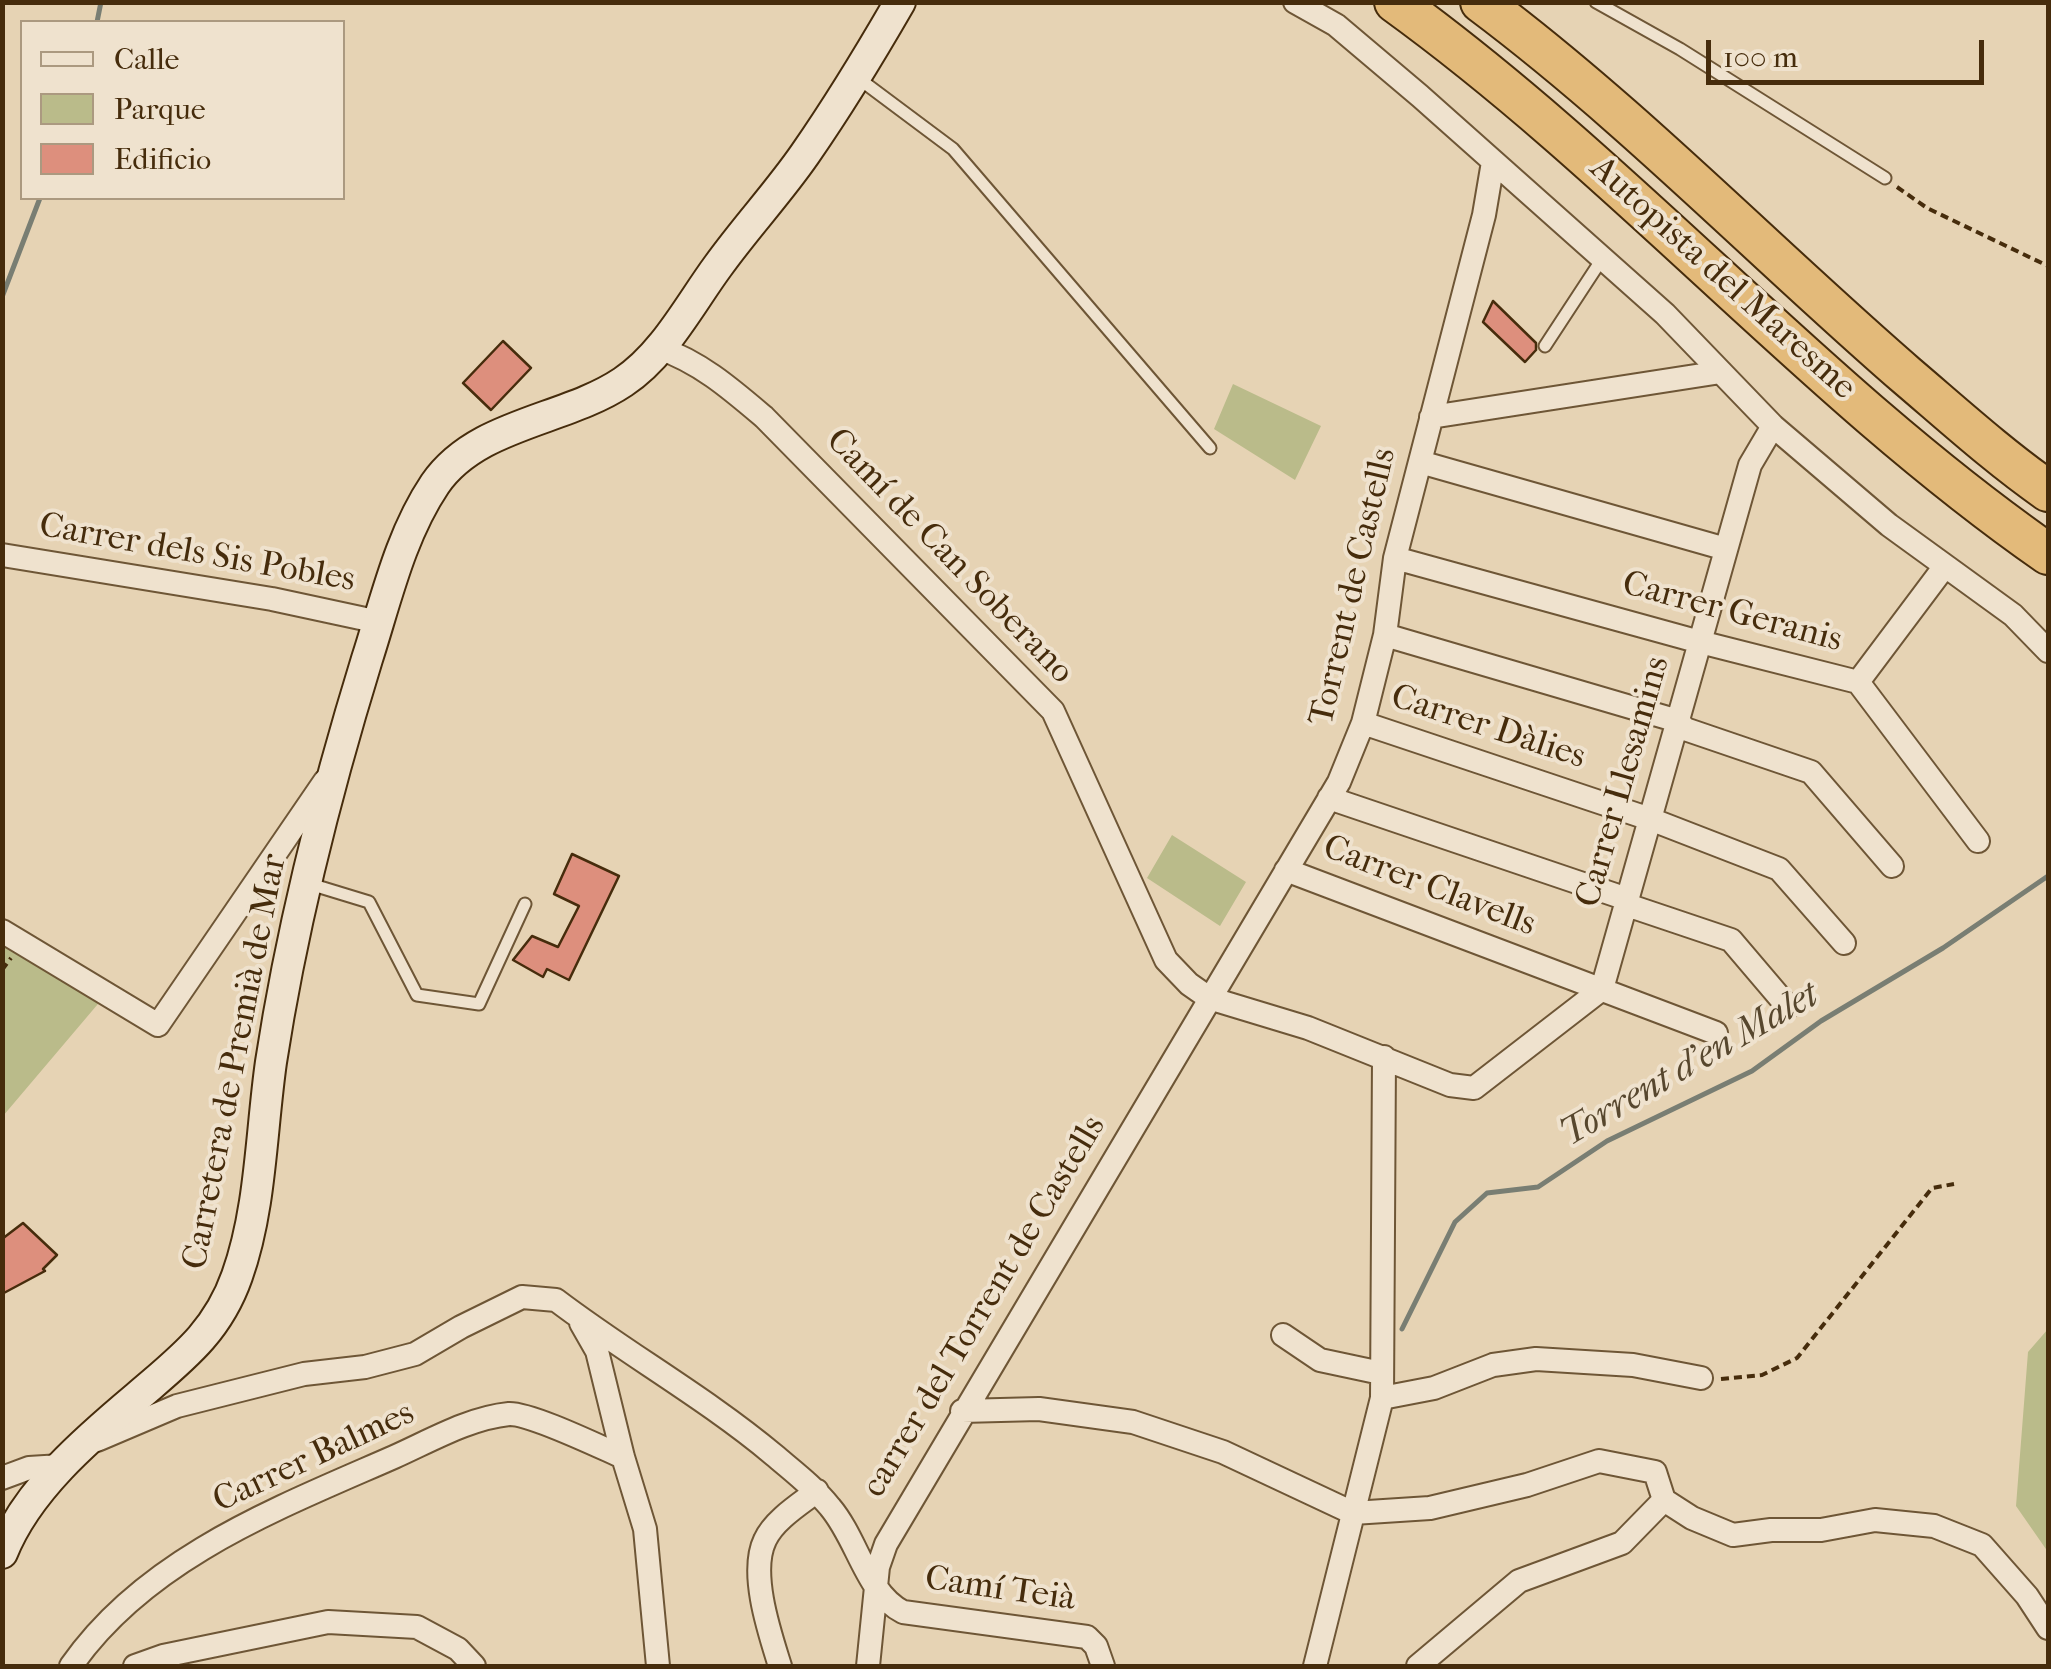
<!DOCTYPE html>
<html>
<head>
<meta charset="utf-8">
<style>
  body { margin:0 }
  #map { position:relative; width:2051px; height:1669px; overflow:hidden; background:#e6d3b4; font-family:"IM FELL French Canon",serif }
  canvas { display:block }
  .frame { position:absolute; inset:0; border:5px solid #462c0c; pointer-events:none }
  .legend { position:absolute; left:20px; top:20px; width:325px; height:180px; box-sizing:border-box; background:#efe2ce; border:2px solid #ab9980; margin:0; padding:12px 18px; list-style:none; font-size:30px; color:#462c0c }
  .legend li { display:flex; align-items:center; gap:20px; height:50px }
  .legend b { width:50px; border:2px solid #ab9980 }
  .scale { position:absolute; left:1706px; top:40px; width:278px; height:45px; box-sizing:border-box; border:5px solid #462c0c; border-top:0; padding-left:12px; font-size:30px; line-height:35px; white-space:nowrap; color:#462c0c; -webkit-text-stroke:8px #efe2ce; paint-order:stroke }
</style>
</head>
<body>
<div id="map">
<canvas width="2051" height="1669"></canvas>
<div class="frame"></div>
<ul class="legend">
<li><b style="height:12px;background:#efe2ce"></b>Calle</li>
<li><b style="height:28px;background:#babb8a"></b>Parque</li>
<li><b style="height:28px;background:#dd8f7d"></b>Edificio</li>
</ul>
<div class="scale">100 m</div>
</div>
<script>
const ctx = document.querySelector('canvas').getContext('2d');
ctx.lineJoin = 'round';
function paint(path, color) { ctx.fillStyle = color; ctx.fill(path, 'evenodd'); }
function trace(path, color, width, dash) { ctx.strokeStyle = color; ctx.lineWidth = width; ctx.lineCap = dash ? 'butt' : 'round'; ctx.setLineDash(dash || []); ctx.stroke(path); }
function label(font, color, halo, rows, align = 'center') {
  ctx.font = font + ' "IM FELL French Canon",serif'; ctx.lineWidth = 8; ctx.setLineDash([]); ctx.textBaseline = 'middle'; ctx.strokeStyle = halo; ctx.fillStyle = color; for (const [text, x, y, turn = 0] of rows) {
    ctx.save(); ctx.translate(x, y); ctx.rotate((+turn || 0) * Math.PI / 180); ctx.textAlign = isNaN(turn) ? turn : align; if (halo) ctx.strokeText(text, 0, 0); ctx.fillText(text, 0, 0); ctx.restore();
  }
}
paint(new Path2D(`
  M 1233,384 L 1321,426 L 1295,480 L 1214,429 Z
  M 1172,835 L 1246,882 L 1220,926 L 1147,878 Z
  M 3,938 L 103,998 L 3,1116 Z
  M 2048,1329 L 2048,1552 L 2016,1506 L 2028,1352 Z`), '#babb8a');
trace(new Path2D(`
  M 97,22 L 101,2
  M 2,297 L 40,198
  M 1402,1329 L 1455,1222 L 1487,1193 L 1538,1187 L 1607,1141 L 1752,1071 L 1821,1021 L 1943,948 L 2048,876`), '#797e73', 5);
const building = new Path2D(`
  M 1493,301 L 1536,343 L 1536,350 L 1525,362 L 1483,322 Z
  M 503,341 L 531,368 L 491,410 L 463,383 Z
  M 572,854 L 619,876 L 569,980 L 547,969 L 543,977 L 513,960 L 532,936 L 558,947 L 579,906 L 554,894 Z
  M 23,1223 L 57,1255 L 43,1269 L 45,1271 L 2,1294 L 2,1239 Z`);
paint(building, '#dd8f7d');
trace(building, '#462c0c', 2.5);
const lane = new Path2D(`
  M 1596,2 L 1680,49 L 1885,178
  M 858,78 L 953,149 L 1210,448
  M 1545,346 L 1602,259
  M 310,884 L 369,902 L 417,995 L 479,1004 L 525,904`);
const street = new Path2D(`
  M 1295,2 L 1336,25 L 1420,96 L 1665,314 L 1773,426 L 1889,525 L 2013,615 L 2048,651
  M 659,348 C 700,362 731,389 764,417 L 1053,711 L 1166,960 L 1189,984 L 1209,998 L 1308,1028 L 1450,1085 L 1474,1088 L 1602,989
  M 1431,417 L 1721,372
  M 1420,462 L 1726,549
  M 2,555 L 272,599 L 379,622
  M 1395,558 L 1700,642 L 1858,682 L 1978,841
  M 1385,635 L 1678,721 L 1685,729 L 1811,772 L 1892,866
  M 1858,682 L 1945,566
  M 1363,723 L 1650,819 L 1779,869 L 1844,943
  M 1329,798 L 1627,899 L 1633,907 L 1731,940 L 1788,1007
  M 1286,870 L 1716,1033
  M 2,931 L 158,1025 L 325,781
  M 1602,989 L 1750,465 L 1773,426
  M 581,1323 L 597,1351 L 623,1457 L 645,1529 L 658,1666
  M 1283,1335 L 1320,1360 L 1381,1373
  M 1382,1398 L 1434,1388 L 1493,1365 L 1536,1359 L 1633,1365 L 1701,1378
  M 962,1411 L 1039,1409 L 1133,1422 L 1223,1452 L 1353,1513 L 1430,1508 L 1527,1485 L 1599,1461 L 1655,1472 L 1664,1500 L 1622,1543 L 1519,1581 L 1418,1666
  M 97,1440 L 177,1406 L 304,1374 L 365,1367 L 415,1354 L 461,1327 L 522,1297 L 556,1300 C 627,1354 706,1398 774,1455 C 794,1472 814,1487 830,1507 C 858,1540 866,1593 903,1612 L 1087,1637 L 1096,1646 L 1103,1666
  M 2,1478 L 29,1468 L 61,1466
  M 1664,1500 L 1692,1518 L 1733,1535 L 1771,1530 L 1821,1530 L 1875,1520 L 1934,1526 L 1982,1545 L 2027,1596 L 2048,1628
  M 71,1666 C 146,1558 278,1508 394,1457 C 430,1441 469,1418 509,1414 C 530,1413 600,1447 623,1457
  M 135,1666 L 163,1656 L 328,1622 L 417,1627 L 458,1649 L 474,1666
  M 780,1666 C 770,1634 749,1573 765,1540 C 774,1520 800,1504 817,1491
  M 868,1666 L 878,1567 L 886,1544 L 1339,782 L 1363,723 L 1385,635 L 1395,558 L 1484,215 L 1493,162
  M 1315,1666 L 1382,1398 L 1384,1057`);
const secondary = new Path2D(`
  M 2,1553 C 27,1490 87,1439 137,1397 C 181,1359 217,1333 237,1276 C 261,1209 261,1132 271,1062 C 292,925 326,792 367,659 C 386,600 400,536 435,484 C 477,423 565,421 623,382 C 664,355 690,304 718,266 C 746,227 778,193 805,154 C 839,105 870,54 900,2`);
const highway = new Path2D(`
  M 1395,2 C 1627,170 1814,391 2048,554
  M 1481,2 C 1632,115 1764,252 1906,375 C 1953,415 1998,456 2048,491`);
trace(lane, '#6e5636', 15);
trace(street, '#6e5636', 26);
trace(secondary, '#462c0c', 34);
trace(highway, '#462c0c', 44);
trace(new Path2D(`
  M 1897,187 L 1927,208 L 2048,266
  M 2,970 L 11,958
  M 1721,1379 L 1762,1375 L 1797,1358 L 1932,1188 L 1954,1184`), '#462c0c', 4, [8, 5]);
trace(lane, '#efe2ce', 11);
trace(street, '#efe2ce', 22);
trace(secondary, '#efe2ce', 30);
trace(highway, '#e3ba7a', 40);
label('35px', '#462c0c', '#efe2ce', [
  ["Autopista del Maresme",1722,279,42],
  ["Carrer dels Sis Pobles",197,554,10],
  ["Camí de Can Soberano",949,557,46],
  ["Torrent de Castells",1354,587,-77],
  ["Carrer Geranis",1732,613,15],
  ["Carrer Dàlies",1488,728,18],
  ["Carrer Llesamins",1624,782,-74],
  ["Carrer Clavells",1429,887,21],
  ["Carretera de Premià de Mar",236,1062,-79],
  ["carrer del Torrent de Castells",985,1307,-59],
  ["Carrer Balmes",314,1458,-25],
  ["Camí Teià",1000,1590,8]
]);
label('italic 38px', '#57472e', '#efe2ce', [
  ["Torrent d'en Malet",1690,1066,-30]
]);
</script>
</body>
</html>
